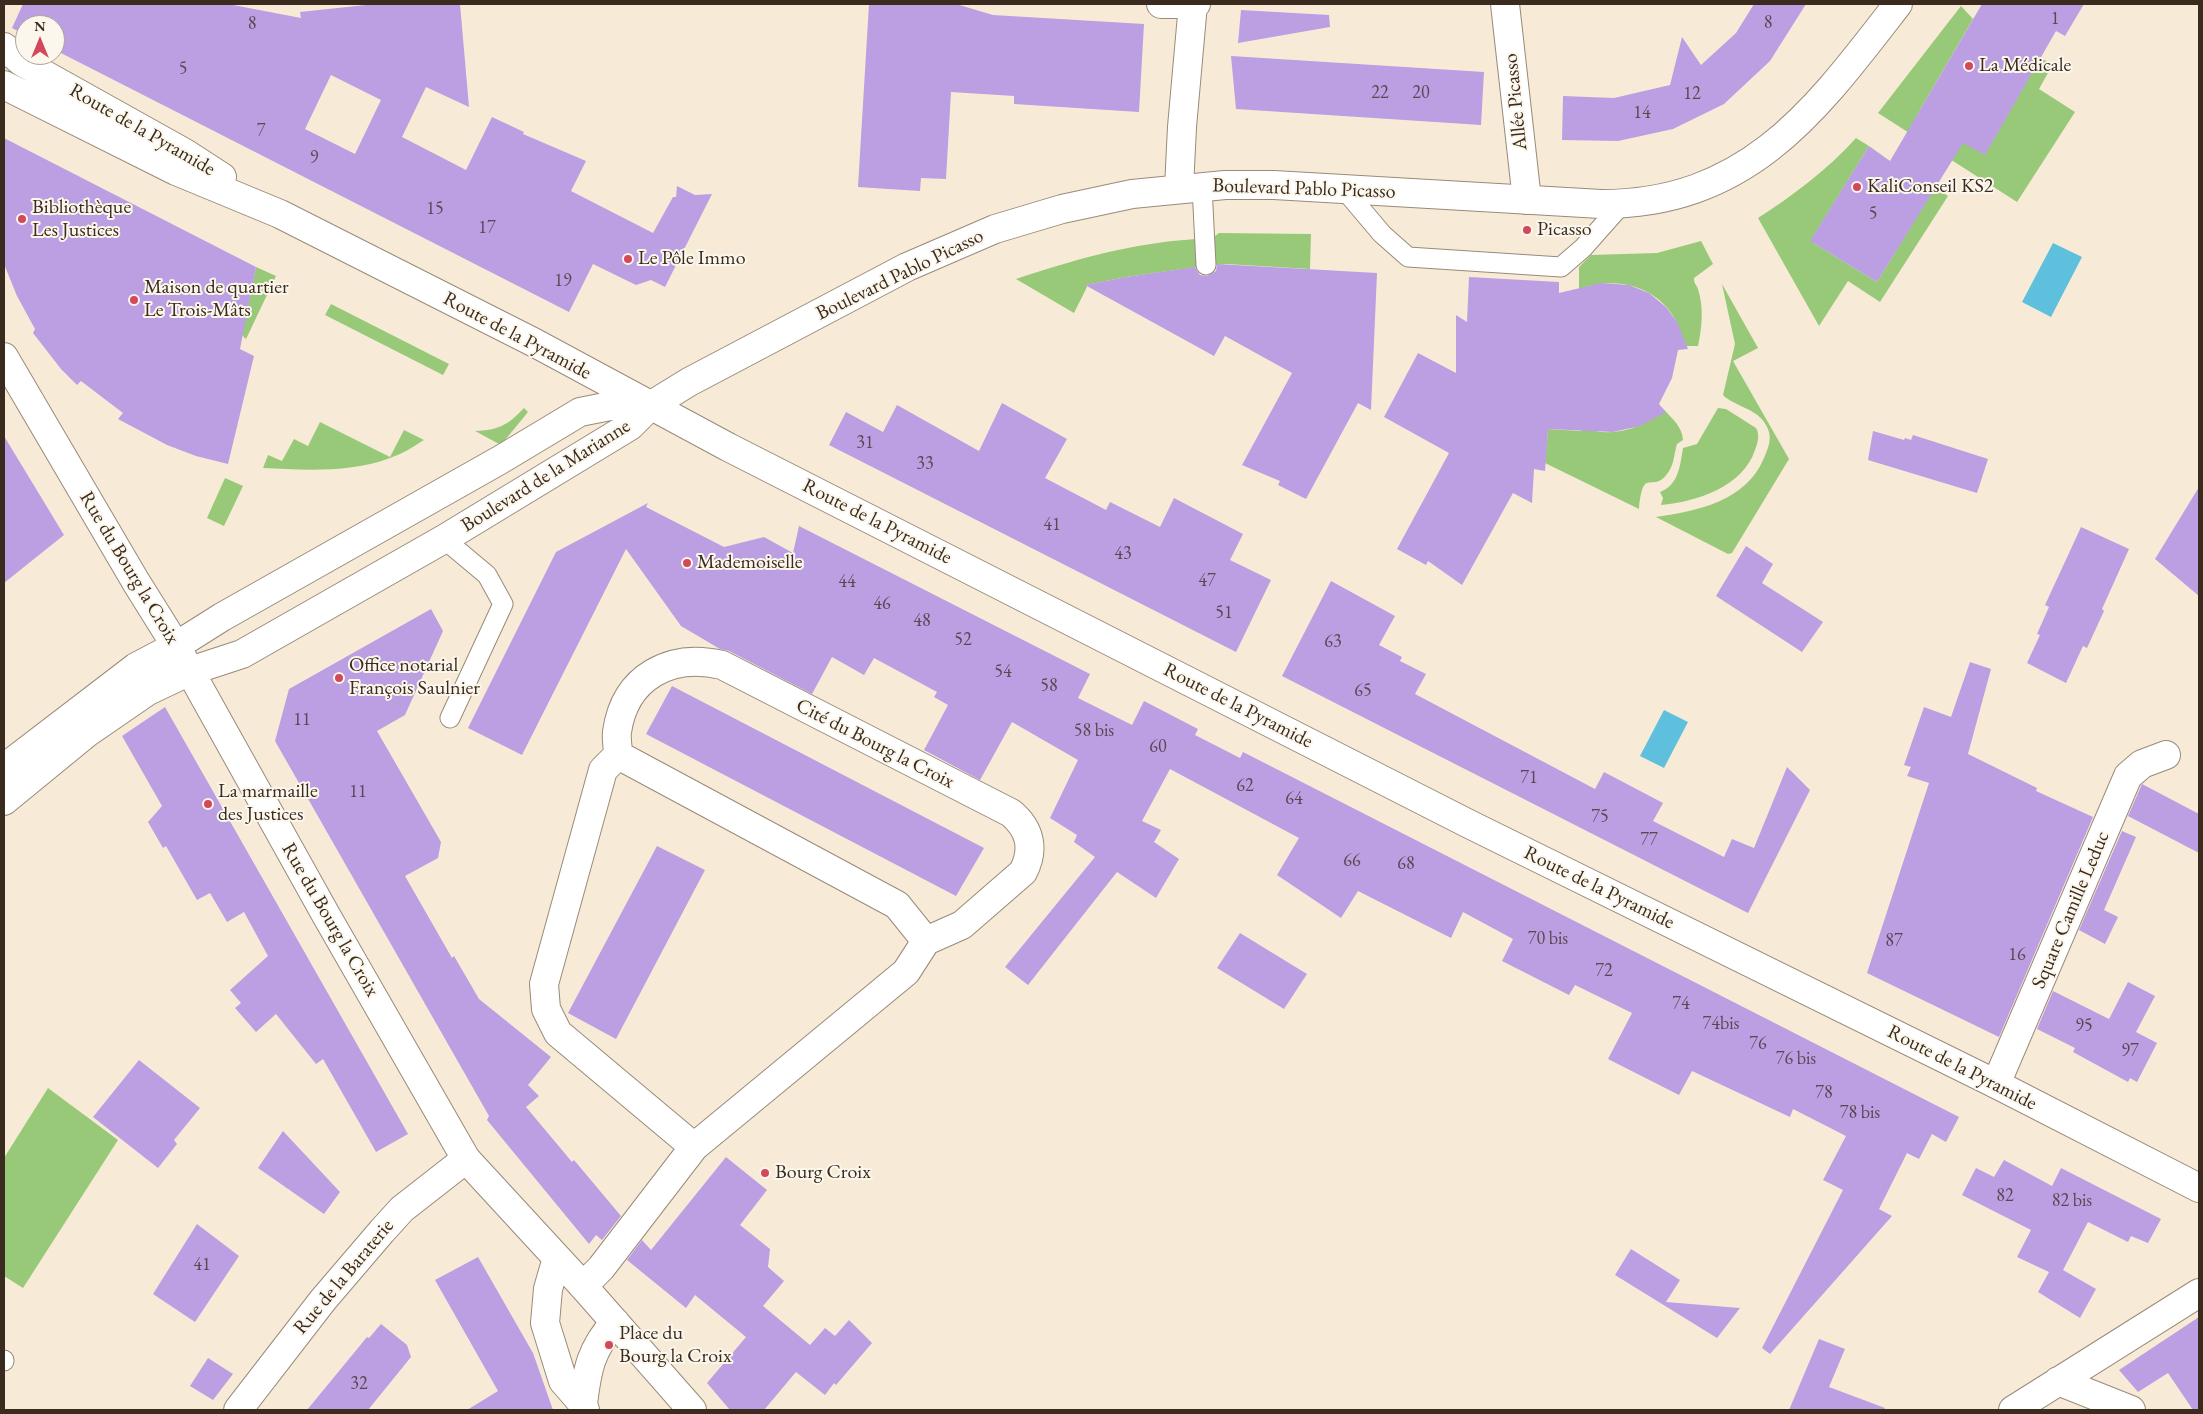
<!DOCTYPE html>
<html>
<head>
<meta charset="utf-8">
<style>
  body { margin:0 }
  #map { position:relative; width:2203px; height:1414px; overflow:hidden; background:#f7ebd7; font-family:"EB Garamond",serif }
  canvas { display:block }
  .frame { position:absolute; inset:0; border:5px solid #3b2a1e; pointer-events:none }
  .north { position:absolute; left:15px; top:15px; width:50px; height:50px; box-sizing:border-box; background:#fbf7ec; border:1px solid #aea59a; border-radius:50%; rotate:0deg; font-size:14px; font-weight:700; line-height:20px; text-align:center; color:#3b2a1e }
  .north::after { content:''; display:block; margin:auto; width:18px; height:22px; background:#d1495b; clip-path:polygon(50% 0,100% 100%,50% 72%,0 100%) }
</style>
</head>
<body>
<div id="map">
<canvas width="2203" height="1414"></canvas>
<div class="frame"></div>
<div class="north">N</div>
</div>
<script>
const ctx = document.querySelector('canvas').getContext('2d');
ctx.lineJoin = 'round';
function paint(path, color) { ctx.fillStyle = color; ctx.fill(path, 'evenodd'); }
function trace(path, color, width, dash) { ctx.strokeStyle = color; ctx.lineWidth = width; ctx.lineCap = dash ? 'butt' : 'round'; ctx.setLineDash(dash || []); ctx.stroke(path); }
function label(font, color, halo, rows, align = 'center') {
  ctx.font = font + ' "EB Garamond",serif'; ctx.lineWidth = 4; ctx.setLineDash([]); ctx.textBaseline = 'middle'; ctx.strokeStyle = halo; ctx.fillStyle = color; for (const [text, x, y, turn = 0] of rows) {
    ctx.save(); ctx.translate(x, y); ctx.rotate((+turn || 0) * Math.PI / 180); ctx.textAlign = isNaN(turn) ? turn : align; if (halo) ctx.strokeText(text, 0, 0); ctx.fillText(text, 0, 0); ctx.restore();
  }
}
paint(new Path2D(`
  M 1961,6 L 1973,19 L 1917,115 L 1985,154 L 2040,58 L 2053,64 L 2039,89 L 2075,112 L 2017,202 L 1878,113 Z
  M 1856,138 L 1869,146 L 1811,240 L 1815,244 L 1877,282 L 1935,187 L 1948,196 L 1880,302 L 1848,281 L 1819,326 L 1758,218 C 1795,194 1827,170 1856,138 Z
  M 1219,233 L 1311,234 L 1310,269 L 1226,264 L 1215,265 L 1214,237 Z
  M 1196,239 L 1197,267 L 1126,277 L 1086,285 L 1087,287 L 1074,313 L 1016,279 C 1076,259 1132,243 1196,239 Z
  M 1701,241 L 1713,264 L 1694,278 C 1694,284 1696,284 1698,289 C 1704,308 1702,327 1698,346 L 1685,346 C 1682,338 1680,329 1676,321 C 1657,285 1615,276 1579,289 L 1579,267 L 1591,255 L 1657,253 Z
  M 256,267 L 276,276 L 246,339 L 235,328 L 246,316 Z
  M 1722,284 L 1758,348 L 1733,361 L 1789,459 L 1732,553 L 1728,554 L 1656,517 C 1698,511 1746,501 1764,458 C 1769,446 1773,437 1766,425 C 1757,408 1735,407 1723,395 L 1735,344 Z
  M 331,304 L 449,364 L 443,375 L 325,315 Z
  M 524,408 L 528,412 L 501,445 L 475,431 C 499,430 508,425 524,408 Z
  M 1718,408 L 1726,409 L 1756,428 C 1760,435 1758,442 1755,450 C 1743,487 1696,502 1661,505 L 1663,498 L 1660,492 C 1679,485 1680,465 1683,448 L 1697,444 Z
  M 1664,410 C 1673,419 1682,427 1683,440 L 1677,444 C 1674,454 1674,466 1667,474 C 1652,494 1643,465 1639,509 L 1545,463 L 1548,429 L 1581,431 L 1582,427 C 1612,439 1640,429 1664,410 Z
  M 320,422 L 390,457 L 404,430 L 424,440 C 413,447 402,454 390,458 C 351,473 303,470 263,468 L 268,455 L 282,461 L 294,439 L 308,446 Z
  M 225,478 L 243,486 L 224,526 L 207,518 Z
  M 48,1088 L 118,1140 L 23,1288 L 4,1276 L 4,1158 Z`), '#97c979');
paint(new Path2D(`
  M 2053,243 L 2082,257 L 2051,317 L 2022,302 Z
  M 1664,710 L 1688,722 L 1664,768 L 1640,756 Z`), '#5ec0dc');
paint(new Path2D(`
  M 23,4 L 228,4 L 301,18 L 300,12 L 375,4 L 460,4 L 469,107 L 426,87 L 402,137 L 466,170 L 492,117 L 524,132 L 523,134 L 586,161 L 571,191 L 653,233 L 673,197 L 676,197 L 677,186 L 695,195 L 712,194 L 665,287 L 651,280 L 636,285 L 593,264 L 569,312 L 55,50 L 55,25 L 25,25 L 25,35 L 12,28 ZM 331,75 L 381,100 L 355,154 L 305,129 Z
  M 869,4 L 956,4 L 993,15 L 1144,24 L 1139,112 L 1014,104 L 1014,96 L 951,92 L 946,179 L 921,178 L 920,191 L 858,187 Z
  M 1754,4 L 1806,4 L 1770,61 L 1724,104 L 1673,129 L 1618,141 L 1562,140 L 1563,96 L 1614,98 L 1670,85 L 1682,37 L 1701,65 L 1736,33 Z
  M 1982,4 L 2084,4 L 2065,36 L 2056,31 L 1985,155 L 1963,143 L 1877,282 L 1810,241 L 1869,146 L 1890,161 Z
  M 1241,10 L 1329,15 L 1330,27 L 1238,43 Z
  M 1231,56 L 1484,72 L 1481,125 L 1236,109 Z
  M 4,138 L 256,267 L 240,349 L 254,356 L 228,464 L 196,456 L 167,445 L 118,419 L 123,413 L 81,381 L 77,385 L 61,369 L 33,333 L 35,329 L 17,296 L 4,264 Z
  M 1217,264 L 1377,273 L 1371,410 L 1358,403 L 1306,499 L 1278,485 L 1280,481 L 1242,465 L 1292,373 L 1225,336 L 1214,356 L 1085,285 L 1126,277 L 1195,267 L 1200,275 L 1207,276 L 1216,271 Z
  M 1469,277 L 1559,282 L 1559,293 L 1601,283 L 1629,285 L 1649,293 L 1666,307 L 1677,322 L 1688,349 L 1678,350 L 1672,378 L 1659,404 L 1666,412 L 1640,426 L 1613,432 L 1548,429 L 1545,471 L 1534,469 L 1532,503 L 1513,493 L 1462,585 L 1428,561 L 1426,565 L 1397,549 L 1449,453 L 1384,417 L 1418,353 L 1456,373 L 1456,315 L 1467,322 Z
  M 1002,403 L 1067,439 L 1045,478 L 1106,510 L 1110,502 L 1160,527 L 1174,498 L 1243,534 L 1230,560 L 1271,580 L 1236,652 L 829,445 L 846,412 L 883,432 L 897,405 L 979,451 Z
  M 1873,431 L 1904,440 L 1905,438 L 1911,440 L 1913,435 L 1988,459 L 1977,493 L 1868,460 Z
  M 4,436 L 64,535 L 4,583 Z
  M 2199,487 L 2199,596 L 2155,559 Z
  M 648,503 L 646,507 L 724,547 L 764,537 L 793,553 L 799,526 L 1090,674 L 1078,698 L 1132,725 L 1144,701 L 1198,729 L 1195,735 L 1240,758 L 1243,752 L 1959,1117 L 1946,1142 L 1932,1134 L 1919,1159 L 1907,1153 L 1879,1209 L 1892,1216 L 1770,1354 L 1762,1348 L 1843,1190 L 1823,1180 L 1846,1136 L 1793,1109 L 1790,1117 L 1692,1071 L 1679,1095 L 1608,1059 L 1632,1013 L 1575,985 L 1569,995 L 1502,961 L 1513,939 L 1463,912 L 1451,938 L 1358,891 L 1341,918 L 1277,875 L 1299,838 L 1170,769 L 1142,821 L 1161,830 L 1154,842 L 1179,859 L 1156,898 L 1117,872 L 1028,985 L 1005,967 L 1095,857 L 1074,842 L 1077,835 L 1050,818 L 1078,760 L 1012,722 L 980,780 L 924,750 L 948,705 L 934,697 L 937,692 L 874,658 L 864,675 L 832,657 L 812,694 L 729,651 L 720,649 L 681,626 L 626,549 L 522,755 L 468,728 L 556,552 Z
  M 2081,527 L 2129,549 L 2102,609 L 2104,611 L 2087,648 L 2083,646 L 2066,683 L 2027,663 L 2040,635 L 2037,634 L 2049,607 L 2045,605 Z
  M 1746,546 L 1773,564 L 1762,583 L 1823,622 L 1802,652 L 1716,596 Z
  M 1331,581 L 1395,616 L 1379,645 L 1402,657 L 1400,661 L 1426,674 L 1415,694 L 1595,789 L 1604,772 L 1663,803 L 1653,821 L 1724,857 L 1732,839 L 1754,848 L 1787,767 L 1810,790 L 1748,913 L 1282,676 Z
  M 431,609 L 443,631 L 405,715 L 377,731 L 441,842 L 438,858 L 405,876 L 452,958 L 454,956 L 479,999 L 551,1057 L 528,1085 L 539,1096 L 526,1107 L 572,1162 L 574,1160 L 621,1216 L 602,1240 L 596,1235 L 589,1244 L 487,1120 L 489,1116 L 275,741 L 289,689 Z
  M 1970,662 L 1991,669 L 1968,754 L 2037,788 L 2036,791 L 2093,817 L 1999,1037 L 1867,973 L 1929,783 L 1907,776 L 1911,767 L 1904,765 L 1924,707 L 1951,717 Z
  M 672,686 L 984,848 L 956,896 L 646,734 Z
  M 165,707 L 408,1134 L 376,1152 L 323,1059 L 316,1064 L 276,1014 L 256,1032 L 235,1008 L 241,1003 L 230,990 L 268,956 L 244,912 L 227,922 L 210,893 L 197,900 L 166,846 L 163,848 L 148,822 L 162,806 L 122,736 Z
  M 2142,784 L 2199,814 L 2199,853 L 2128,816 Z
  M 2122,831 L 2136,837 L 2104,910 L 2118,917 L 2105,944 L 2079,930 Z
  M 657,846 L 705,870 L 616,1039 L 568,1013 Z
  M 1240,933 L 1307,974 L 1284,1009 L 1217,968 Z
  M 2128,982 L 2155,996 L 2136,1032 L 2157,1043 L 2137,1082 L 2130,1078 L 2128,1082 L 2073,1052 L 2075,1048 L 2037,1029 L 2053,991 L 2109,1019 Z
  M 139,1060 L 200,1108 L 174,1140 L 177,1144 L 158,1168 L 93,1117 Z
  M 283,1131 L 340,1192 L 324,1214 L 258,1168 Z
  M 726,1157 L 767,1190 L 740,1225 L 770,1249 L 768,1267 L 784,1281 L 763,1306 L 810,1345 L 825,1328 L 835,1336 L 849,1320 L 872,1343 L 836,1385 L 834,1383 L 825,1395 L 796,1372 L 764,1410 L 730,1410 L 707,1383 L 746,1337 L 695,1295 L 686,1308 L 627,1260 L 642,1240 L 651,1250 Z
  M 2004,1160 L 2052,1186 L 2061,1168 L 2161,1219 L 2148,1243 L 2131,1236 L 2128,1242 L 2088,1222 L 2063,1270 L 2096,1289 L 2080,1318 L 2038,1292 L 2049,1272 L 2017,1257 L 2031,1230 L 1962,1195 L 1976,1168 L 1994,1177 Z
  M 197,1224 L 239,1256 L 195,1322 L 153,1294 Z
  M 1631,1249 L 1680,1280 L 1666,1302 L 1740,1308 L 1717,1338 L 1615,1275 Z
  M 478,1257 L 533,1353 L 553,1410 L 467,1410 L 498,1391 L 435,1280 Z
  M 2199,1317 L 2199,1410 L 2193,1410 L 2168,1373 L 2138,1392 L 2119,1370 Z
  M 381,1324 L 407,1345 L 411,1357 L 368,1410 L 307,1410 L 367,1337 L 369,1338 Z
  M 1819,1339 L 1845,1349 L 1829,1387 L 1885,1408 L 1884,1410 L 1789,1410 Z
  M 208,1358 L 233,1374 L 213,1400 L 190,1386 Z`), '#bc9ee3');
const lane = new Path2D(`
  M 1202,187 L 1206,265
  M 1344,189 L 1382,234 L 1408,257 L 1561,267 L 1583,248 L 1622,204
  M 444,539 L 487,575 L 503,604 L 450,718
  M 4,1360 L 4,1361`);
const street = new Path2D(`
  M 1161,4 L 1196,4
  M 1505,4 L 1527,200
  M 1179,188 L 1182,127 L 1193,4
  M 618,755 C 618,747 616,739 617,732 C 625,676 671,653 722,665 L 1011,813 C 1030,829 1035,849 1023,872 L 962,925 L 926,941
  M 1996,1084 L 2128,776 L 2142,764 L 2166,755
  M 583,1286 L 601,1268 L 694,1147 L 906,972 L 926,941 L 897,905 L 618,755 L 603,770 L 544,984 L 546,1009 L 558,1033 L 694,1147
  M 2058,1381 L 2131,1410
  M 238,1410 L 323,1300 L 382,1231 L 402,1209 L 466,1159
  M 2013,1410 L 2199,1293`);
const secondary = new Path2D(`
  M 4,47 L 22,62 L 185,153 L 222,177
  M 4,85 L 176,171 L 280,214 L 535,343 L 728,447 L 1469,824 L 1996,1084 L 2199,1188
  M 4,357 L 136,582 L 176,646 L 326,915 L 466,1159 L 583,1286 L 692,1410
  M 4,768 L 136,667 L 176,646 L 222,617 L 500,460 L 580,412 L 610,406 L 646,406
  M 4,801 L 87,733 L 148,691 L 190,671 L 242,654 L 444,539 L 630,426 L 650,406 L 689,382 L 907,267 L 995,229 L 1062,209 L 1132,194 L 1225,185 L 1274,185 L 1601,204 C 1749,204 1816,110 1898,4
  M 557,1258 L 548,1289 L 545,1323 L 563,1381 L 583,1404
  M 585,1410 L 583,1404 C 587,1369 591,1349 615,1322`);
trace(lane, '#998a7a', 21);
trace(street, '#998a7a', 30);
trace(secondary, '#998a7a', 30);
trace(lane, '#fff', 19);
trace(street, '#fff', 28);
trace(secondary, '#fff', 28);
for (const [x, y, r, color] of [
  [1969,66,5,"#d1495b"],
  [1857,187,5,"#d1495b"],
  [22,219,5,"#d1495b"],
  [1527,230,5,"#d1495b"],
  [628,259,5,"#d1495b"],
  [134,300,5,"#d1495b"],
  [687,563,5,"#d1495b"],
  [339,678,5,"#d1495b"],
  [208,804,5,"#d1495b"],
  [765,1173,5,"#d1495b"],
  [609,1345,5,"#d1495b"]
]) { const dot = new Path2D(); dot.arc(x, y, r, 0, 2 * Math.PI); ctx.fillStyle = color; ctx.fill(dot); trace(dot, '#fbf7ec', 2); }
label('18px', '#5b474f', null, [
  ["1",2055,19],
  ["8",1768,23],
  ["8",252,24],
  ["5",183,69],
  ["22",1380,93],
  ["20",1421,93],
  ["12",1692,94],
  ["14",1642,113],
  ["7",261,131],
  ["9",314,158],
  ["15",435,209],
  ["5",1873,214],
  ["17",487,228],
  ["19",563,281],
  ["31",865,443],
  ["33",925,464],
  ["41",1052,525],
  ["43",1123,554],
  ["47",1207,581],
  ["44",847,582],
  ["46",882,604],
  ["51",1224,613],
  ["48",922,621],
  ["52",963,640],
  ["63",1333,642],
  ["54",1003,672],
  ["58",1049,686],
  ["65",1363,691],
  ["11",302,720],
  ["58 bis",1094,731],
  ["60",1158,747],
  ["71",1529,778],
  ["62",1245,786],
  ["11",358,792],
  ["64",1294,799],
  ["75",1600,817],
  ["77",1649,840],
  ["66",1352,861],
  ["68",1406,864],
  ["70 bis",1548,939],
  ["87",1894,941],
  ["16",2017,955],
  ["72",1604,971],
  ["74",1681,1004],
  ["74bis",1721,1024],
  ["95",2084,1026],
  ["76",1758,1044],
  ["97",2130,1051],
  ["76 bis",1796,1059],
  ["78",1824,1093],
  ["78 bis",1860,1113],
  ["82",2005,1196],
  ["82 bis",2072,1201],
  ["41",202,1265],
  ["32",359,1384]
]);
label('20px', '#3b2a1e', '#fbf7ec', [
  ["La Médicale",1979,66],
  ["KaliConseil KS2",1867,187],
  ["Bibliothèque",32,208],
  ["Les Justices",32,231],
  ["Picasso",1537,230],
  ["Le Pôle Immo",638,259],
  ["Maison de quartier",144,288],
  ["Le Trois-Mâts",144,311],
  ["Mademoiselle",697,563],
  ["Office notarial",349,666],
  ["François Saulnier",349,689],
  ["La marmaille",218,792],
  ["des Justices",218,815],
  ["Bourg Croix",775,1173],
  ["Place du",619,1334],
  ["Bourg la Croix",619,1357]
], 'left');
label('20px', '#3b2a1e', '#fbf7ec', [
  ["Allée Picasso",1516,102,-96],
  ["Route de la Pyramide",142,130,30],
  ["Boulevard Pablo Picasso",1304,189,2],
  ["Boulevard Pablo Picasso",900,275,-26],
  ["Route de la Pyramide",517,336,28],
  ["Boulevard de la Marianne",546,476,-32],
  ["Route de la Pyramide",877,522,27],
  ["Rue du Bourg la Croix",129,568,59],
  ["Route de la Pyramide",1238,706,27],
  ["Cité du Bourg la Croix",875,744,27],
  ["Route de la Pyramide",1599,888,26],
  ["Square Camille Leduc",2071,910,-67],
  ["Rue du Bourg la Croix",330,920,60],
  ["Route de la Pyramide",1962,1068,27],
  ["Rue de la Baraterie",344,1277,-50]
]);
</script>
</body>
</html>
